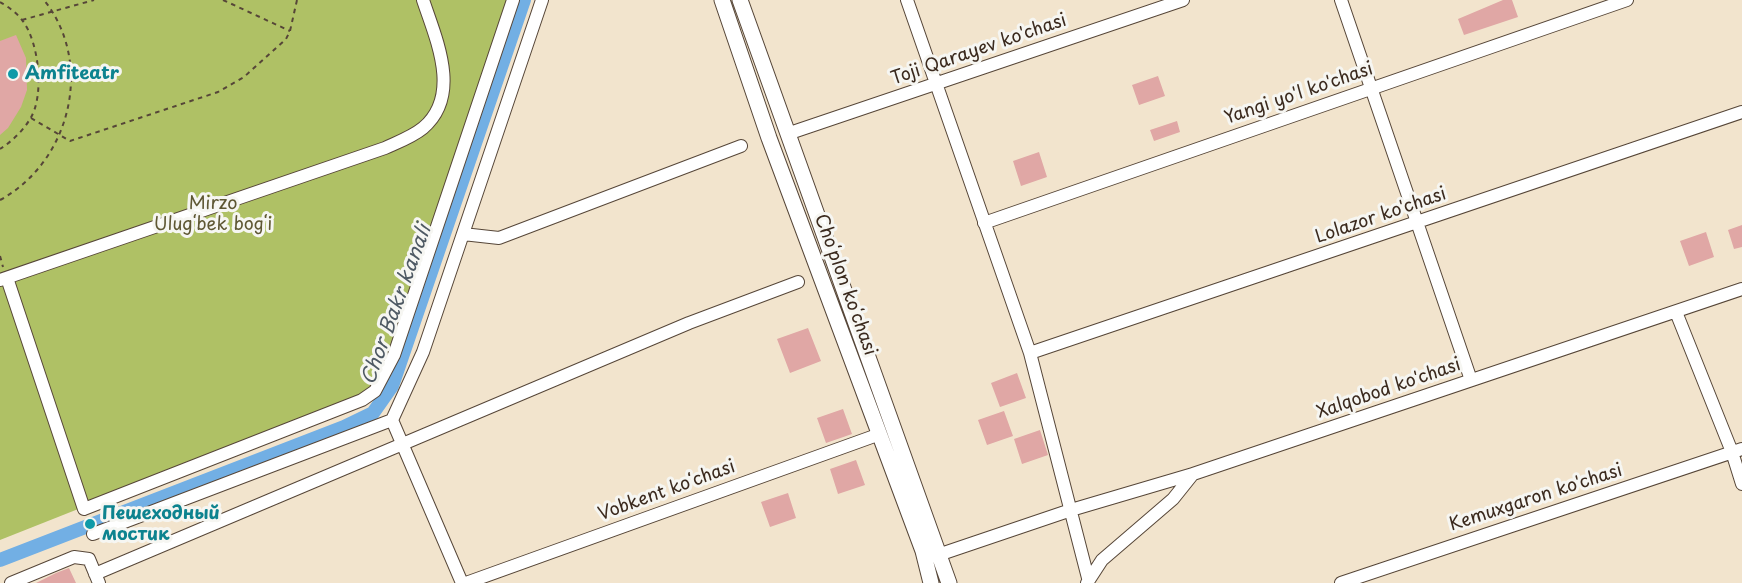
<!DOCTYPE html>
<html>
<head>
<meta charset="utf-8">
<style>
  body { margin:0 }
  canvas { display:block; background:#f2e4cd }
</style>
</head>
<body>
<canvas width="1742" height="583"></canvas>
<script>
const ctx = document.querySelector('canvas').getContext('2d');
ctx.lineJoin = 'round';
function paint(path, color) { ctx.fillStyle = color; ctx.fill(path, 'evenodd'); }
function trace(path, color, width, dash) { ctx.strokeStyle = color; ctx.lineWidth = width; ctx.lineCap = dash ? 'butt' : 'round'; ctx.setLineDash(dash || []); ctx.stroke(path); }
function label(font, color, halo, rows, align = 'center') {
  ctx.font = font + ' "Playpen Sans",sans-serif'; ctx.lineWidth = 6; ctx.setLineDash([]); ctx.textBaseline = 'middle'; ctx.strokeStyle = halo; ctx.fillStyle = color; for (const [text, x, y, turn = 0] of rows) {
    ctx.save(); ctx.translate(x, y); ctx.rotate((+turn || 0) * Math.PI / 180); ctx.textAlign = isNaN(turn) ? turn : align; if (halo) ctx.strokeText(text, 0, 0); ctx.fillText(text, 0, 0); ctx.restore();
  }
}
paint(new Path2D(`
  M 0,0 L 509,0 L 396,336 L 380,376 L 366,395 L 0,540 Z`), '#afc165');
trace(new Path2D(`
  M 0,560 L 344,427 L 373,413 L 392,386 L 524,0`), '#72afe4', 14);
paint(new Path2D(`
  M 1503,0 L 1512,0 L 1518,17 L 1464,35 L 1458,19 Z
  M 16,35 L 26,58 L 27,90 L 21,107 L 8,128 L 0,135 L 0,41 Z
  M 1158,76 L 1165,96 L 1139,105 L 1132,85 Z
  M 1177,121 L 1180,132 L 1154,141 L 1150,130 Z
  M 1039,152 L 1047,177 L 1021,186 L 1013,161 Z
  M 1742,225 L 1742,247 L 1734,249 L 1728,230 Z
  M 1706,232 L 1714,257 L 1689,266 L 1680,241 Z
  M 808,328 L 821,361 L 790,373 L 777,339 Z
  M 1017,373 L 1026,398 L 1000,407 L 991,383 Z
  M 843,409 L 852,434 L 826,443 L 817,418 Z
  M 1004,411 L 1013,436 L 987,445 L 978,420 Z
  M 1040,430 L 1048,455 L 1022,464 L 1014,439 Z
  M 856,460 L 865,485 L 838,494 L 830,469 Z
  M 788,493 L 796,518 L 770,527 L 761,502 Z
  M 69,568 L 76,583 L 36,583 L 56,573 Z`), '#e0a7a5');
const minor = new Path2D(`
  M 907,0 L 1030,353 L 1088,578
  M 1341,0 L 1471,380
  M 787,134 L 1183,0
  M 984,223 L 1627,0
  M 463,234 L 499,238 L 741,146
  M 7,278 L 84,509 L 362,400 L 375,391 L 394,355 L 513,0
  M 0,280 L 385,148 C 398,142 412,137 423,128 C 462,95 436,39 423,0
  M 1676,312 L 1732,452 L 1742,484
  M 1030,353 L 1742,112
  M 392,420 L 462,583
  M 93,534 L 392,420 L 423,352 L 542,0
  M 941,554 L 1071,510 L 1193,474
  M 95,574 L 689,323 L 798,282
  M 11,583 L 74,557 L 89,559 L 99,583
  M 466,583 L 880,434
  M 1087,583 L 1102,560 L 1173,499 L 1193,474 L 1742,289
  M 1341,583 L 1742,449`);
const major = new Path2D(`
  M 722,0 L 769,138 L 923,551 L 931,583
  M 740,0 L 949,583`);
trace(minor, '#564638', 14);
trace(major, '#564638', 17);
trace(new Path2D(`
  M 223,0 L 290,31
  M 0,2 C 7,6 17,13 22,20 C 39,41 45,96 30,119 C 23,131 11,142 0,149
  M 22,20 L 94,0
  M 31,118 L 70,141 L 218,92 L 244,77 L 286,39 L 290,31 L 297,0
  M 0,200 C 70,162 95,64 44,0
  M 0,256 L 3,267`), '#564638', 2, [4.5, 4.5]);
trace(minor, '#fff', 12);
trace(major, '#fff', 15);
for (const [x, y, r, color] of [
  [13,74,6,"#0f9aa8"],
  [90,524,6,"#0f9aa8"]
]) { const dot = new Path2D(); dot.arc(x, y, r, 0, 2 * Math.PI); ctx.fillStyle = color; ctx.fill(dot); trace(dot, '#f6f6f2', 2); }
label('18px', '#3b2a1e', '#f6f6f2', [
  ["Toji Qarayev ko'chasi",979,50,-19],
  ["Yangi yo'l ko'chasi",1299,94,-19],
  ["Lolazor ko'chasi",1381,216,-19],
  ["Choʻplon koʻchasi",845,285,70],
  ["Xalqobod ko'chasi",1389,389,-19],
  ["Vobkent koʻchasi",667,491,-20],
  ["Kemuxgaron ko'chasi",1536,498,-18]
]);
label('bold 18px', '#0d838f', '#f6f6f2', [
  ["Amfiteatr",25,74],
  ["Пешеходный",102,514],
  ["мостик",102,535]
], 'left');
label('18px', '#5e5733', '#f6f6f2', [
  ["Mirzo",213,204],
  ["Ulugʻbek bogʻi",213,225]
]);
label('italic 20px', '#4e5963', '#f6f6f2', [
  ["Chor Bakr kanali",397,305,-70]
]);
</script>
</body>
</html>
